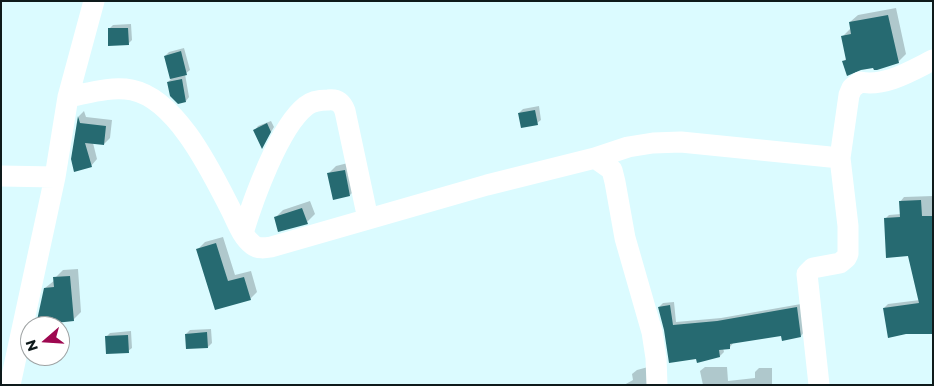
<!DOCTYPE html>
<html>
<head>
<meta charset="utf-8">
<style>
  body { margin:0 }
  #map { position:relative; width:934px; height:386px; overflow:hidden; background:#dbfbff; font-family:Montserrat,sans-serif }
  canvas { display:block }
  .frame { position:absolute; inset:0; border:2px solid #0e1a1b; pointer-events:none }
  .north { position:absolute; left:20px; top:316px; width:50px; height:50px; box-sizing:border-box; background:#fff; border:1px solid #9fa3a4; border-radius:50%; rotate:251deg; font-size:14px; font-weight:700; line-height:20px; text-align:center; color:#0e1a1b }
  .north::after { content:''; display:block; margin:auto; width:18px; height:22px; background:#9e0850; clip-path:polygon(50% 0,100% 100%,50% 72%,0 100%) }
</style>
</head>
<body>
<div id="map">
<canvas width="934" height="386"></canvas>
<div class="frame"></div>
<div class="north">N</div>
</div>
<script>
const ctx = document.querySelector('canvas').getContext('2d');
ctx.lineJoin = 'round';
function paint(path, color) { ctx.fillStyle = color; ctx.fill(path, 'evenodd'); }
function trace(path, color, width, dash) { ctx.strokeStyle = color; ctx.lineWidth = width; ctx.lineCap = dash ? 'butt' : 'round'; ctx.setLineDash(dash || []); ctx.stroke(path); }
paint(new Path2D(`
  M 896,8 L 906,54 L 898,62 L 874,67 L 844,61 L 847,58 L 843,36 L 850,29 L 850,22 L 858,15 Z
  M 131,24 L 132,40 L 128,44 L 109,29 L 113,25 Z
  M 184,48 L 190,70 L 185,74 L 189,97 L 186,101 L 168,82 L 171,79 L 165,56 L 169,52 Z
  M 539,106 L 541,120 L 537,123 L 519,113 L 523,109 Z
  M 84,111 L 86,117 L 112,120 L 110,138 L 104,144 L 93,143 L 97,159 L 91,166 L 72,159 L 79,116 Z
  M 271,121 L 274,127 L 262,147 L 255,130 L 258,126 Z
  M 352,162 L 358,187 L 350,195 L 328,174 L 336,166 Z
  M 933,196 L 933,333 L 884,308 L 888,304 L 920,300 L 908,255 L 885,219 L 889,215 L 901,214 L 900,202 L 904,197 Z
  M 310,201 L 315,214 L 307,222 L 275,218 L 283,210 Z
  M 223,237 L 235,275 L 251,271 L 257,292 L 250,299 L 216,309 L 198,249 L 205,242 Z
  M 78,269 L 81,312 L 73,320 L 45,288 L 55,280 L 55,278 L 63,270 Z
  M 674,302 L 676,322 L 721,318 L 801,304 L 804,332 L 801,336 L 782,334 L 734,342 L 730,347 L 723,348 L 724,352 L 720,356 L 697,358 L 666,330 L 659,307 L 663,303 Z
  M 211,329 L 212,343 L 208,347 L 186,334 L 190,330 Z
  M 131,331 L 132,348 L 128,351 L 106,337 L 110,333 Z
  M 648,367 L 650,385 L 624,385 L 633,380 L 632,374 L 637,370 Z
  M 705,367 L 727,367 L 728,381 L 755,378 L 755,372 L 759,368 L 772,368 L 772,384 L 703,385 L 700,371 Z`), '#0003');
paint(new Path2D(`
  M 888,15 L 899,63 L 877,70 L 874,70 L 873,68 L 861,70 L 847,76 L 842,61 L 846,60 L 841,36 L 851,34 L 849,22 Z
  M 108,28 L 128,28 L 129,45 L 108,46 Z
  M 181,51 L 187,75 L 170,79 L 164,56 Z
  M 182,79 L 186,102 L 178,104 L 170,96 L 167,82 Z
  M 535,110 L 538,125 L 521,128 L 518,113 Z
  M 78,116 L 80,123 L 106,126 L 104,145 L 85,143 L 92,167 L 74,172 L 71,159 Z
  M 267,123 L 271,132 L 262,149 L 253,130 Z
  M 345,170 L 350,196 L 333,200 L 327,173 Z
  M 921,200 L 922,216 L 933,216 L 933,334 L 906,334 L 888,338 L 883,308 L 919,303 L 908,256 L 886,258 L 884,218 L 900,217 L 899,201 Z
  M 302,208 L 308,224 L 278,232 L 274,217 Z
  M 216,243 L 228,281 L 244,277 L 251,300 L 215,310 L 196,249 Z
  M 70,276 L 74,321 L 36,325 L 44,288 L 54,287 L 53,277 Z
  M 670,305 L 673,325 L 717,321 L 797,307 L 801,337 L 782,341 L 781,336 L 730,344 L 730,349 L 719,350 L 720,357 L 697,363 L 696,359 L 669,363 L 664,330 L 658,307 Z
  M 207,332 L 208,348 L 186,349 L 185,334 Z
  M 128,335 L 129,353 L 106,354 L 105,336 Z`), '#266a71');
trace(new Path2D(`
  M 68,97 C 89,93 111,86 132,90 C 176,99 210,169 229,206 C 236,219 241,236 253,245 C 258,249 265,248 271,247 L 487,185 L 595,158 L 628,147 L 653,143 L 681,142 L 840,158
  M 595,158 L 612,170 L 615,182 L 625,238 L 652,332 L 656,358 L 657,385
  M 1,176 L 55,177
  M 243,233 C 253,200 279,127 306,106 C 312,101 321,100 328,100 C 337,99 342,103 345,111 L 368,219
  M 10,385 L 55,177 L 68,97 L 94,1
  M 819,385 L 807,274 L 813,268 L 840,263 L 846,258 L 848,254 L 848,226 L 840,158 L 849,95 L 852,88 L 860,82 C 885,87 911,71 933,60`), '#fff', 21);
</script>
</body>
</html>
